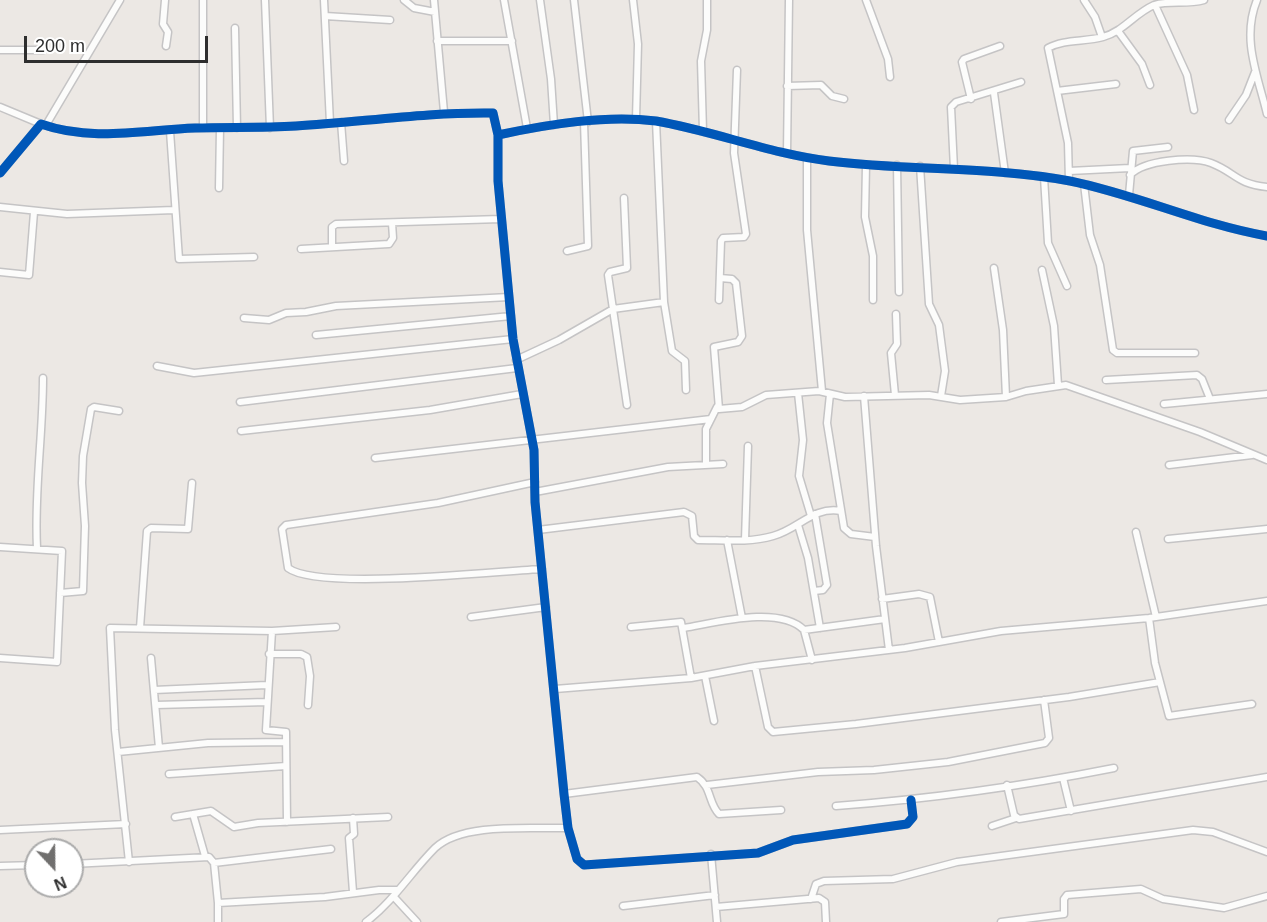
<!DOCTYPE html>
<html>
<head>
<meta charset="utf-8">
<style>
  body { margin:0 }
  #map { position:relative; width:1267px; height:922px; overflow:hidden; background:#ece8e4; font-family:Arial,sans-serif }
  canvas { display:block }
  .north { position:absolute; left:24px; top:838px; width:60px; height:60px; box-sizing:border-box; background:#fff; border:2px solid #ababab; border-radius:50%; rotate:158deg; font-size:16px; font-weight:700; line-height:24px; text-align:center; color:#2e2e2e }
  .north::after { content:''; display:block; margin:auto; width:21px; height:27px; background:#706f6e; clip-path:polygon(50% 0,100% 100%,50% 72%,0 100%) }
  .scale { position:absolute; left:24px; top:36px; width:184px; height:27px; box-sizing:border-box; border:3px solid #2e2e2e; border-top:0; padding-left:8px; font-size:18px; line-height:21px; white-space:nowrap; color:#2e2e2e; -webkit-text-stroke:4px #fff; paint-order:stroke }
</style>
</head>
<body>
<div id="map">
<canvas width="1267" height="922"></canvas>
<div class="north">N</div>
<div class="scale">200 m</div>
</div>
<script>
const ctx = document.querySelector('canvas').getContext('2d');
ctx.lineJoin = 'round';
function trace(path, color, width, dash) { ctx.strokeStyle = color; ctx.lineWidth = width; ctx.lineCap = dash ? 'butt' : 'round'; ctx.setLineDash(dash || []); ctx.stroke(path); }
const minor = new Path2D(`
  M 165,0 L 163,24 L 168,32 L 166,46
  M 203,0 L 203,128
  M 265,0 L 270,128
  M 324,0 L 330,123
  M 404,0 L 414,8 L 435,12
  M 434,0 L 444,112
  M 504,0 L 527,128
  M 540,0 L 551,79 L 554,125
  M 574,0 L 588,122
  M 633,0 L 638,44 L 636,119
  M 866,0 L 888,59 L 890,77
  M 1084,0 L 1095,17 L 1102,37
  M 1257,0 C 1241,39 1258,76 1267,114
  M 1155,5 L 1187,75 L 1194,110
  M 325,16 L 390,20
  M 235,28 L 237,128
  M 1118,31 L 1142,64 L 1150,85
  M 437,41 L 512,41
  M 0,50 L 43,50
  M 787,86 L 821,85 L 832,96 L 844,99
  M 1057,91 L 1116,84
  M 994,93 L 1005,173
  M 971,99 L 962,62 L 964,59 L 1000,46
  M 0,107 L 41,124
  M 1229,120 L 1246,95 L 1255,72
  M 656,121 L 664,302 L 672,351 L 685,361 L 686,390
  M 341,122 L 344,161
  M 46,125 L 120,0
  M 170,131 L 179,259 L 254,257
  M 703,131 L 701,61 L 707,30 L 707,0
  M 498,135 C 549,124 605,115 656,121 C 714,131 771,154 829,161 C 909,171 990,166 1070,181 C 1138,195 1199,224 1267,236
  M 787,153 L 789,0
  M 807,158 L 807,230 L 822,391
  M 866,165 L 865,217 L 873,256 L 873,300
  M 897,165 L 899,292
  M 920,166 L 929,304 L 939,325 L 945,371 L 941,396
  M 954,169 L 951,107 L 956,102 L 1021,82
  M 1069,171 L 1130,168
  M 0,173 L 41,124 C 92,142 143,130 195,128 C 229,127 262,128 296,126 C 362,122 426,112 493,113 L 498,135 L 498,181 L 513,339 L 534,450 L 535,502 L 564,794 L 568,828 L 577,859 L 584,865 L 758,853 L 793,840 L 907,824 L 913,817 L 911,800
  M 1130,175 C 1144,160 1192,156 1211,163 C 1235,172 1236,184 1267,187
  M 1044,177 L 1048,243 L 1067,286
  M 1069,181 L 1068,143 L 1048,48 C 1064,39 1085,42 1103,37 C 1124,31 1134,14 1154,5 C 1170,0 1187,5 1204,0
  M 1084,184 L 1090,235 L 1100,265 L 1113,350 L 1117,353 L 1195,353
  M 219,188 L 220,128
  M 1129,195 L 1133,151 L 1168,147
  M 624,198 L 627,268 L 610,272 L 608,275 L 627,405
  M 0,207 L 67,214 L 174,210
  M 332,247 L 332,227 L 336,224 L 501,219
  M 301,249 L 389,244 L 393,238 L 392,223
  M 567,251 L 588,246 L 584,122
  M 994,268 L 1003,330 L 1006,397
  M 1042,270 L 1054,326 L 1058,385
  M 0,272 L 29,275 L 34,212
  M 720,278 L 732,279 L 736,283 L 742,336 L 738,342 L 714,347 L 719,409 L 742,407 L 766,395 L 819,391 L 845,397 L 929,395 L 960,400 L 1006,397 L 1026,391 L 1066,385 L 1200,432 L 1267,460
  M 719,300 L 721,241 L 723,238 L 744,237 L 746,234 L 734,153 L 737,70
  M 244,318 L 269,320 L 286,313 L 306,312 L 336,306 L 509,297
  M 316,335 L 511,316
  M 516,360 L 559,340 L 613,309 L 664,302
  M 157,366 L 194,373 L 513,339
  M 1106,380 L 1197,375 L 1202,379 L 1210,399
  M 798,393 L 803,440 L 799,476 L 811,516
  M 830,394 L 827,423 L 844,528 L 851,534 L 875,537
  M 895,395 L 891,353 L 897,344 L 896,314
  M 864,396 L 876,546 L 889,650
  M 240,402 L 517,368
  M 1164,404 L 1267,394
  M 241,431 L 430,410 L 522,394
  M 375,458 L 711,419
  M 706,465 L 706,429 L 717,407
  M 1169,465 L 1252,455
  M 535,482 L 438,503 L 286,525 L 282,529 L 288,568 C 318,591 497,571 542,569
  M 535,492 L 668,467 L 723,464
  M 798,525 L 808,558 L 820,628
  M 538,530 L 684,512 L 692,516 L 694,536 L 698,540 C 722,540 749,543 773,536 C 799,529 813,506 841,511
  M 1136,532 L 1156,617
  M 1168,539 L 1267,529
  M 727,540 L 742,618
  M 745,540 L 748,446
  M 0,547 L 62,551 L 57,662 L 0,658
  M 37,548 C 34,491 43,435 43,378
  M 814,591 L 823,590 L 827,585 L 815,514
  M 60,593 L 83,591 L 85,526 L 82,483 L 83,456 L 91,409 L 94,407 L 119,411
  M 882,599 L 919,594 L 930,597 L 939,642
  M 471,617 L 546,607
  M 1149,618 L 1155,663 L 1169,716 L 1252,704
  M 631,627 L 681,622 L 691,678
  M 140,628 L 147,531 L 151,528 L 188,529 L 192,483
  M 684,628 C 715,623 779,605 804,630 L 812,660
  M 804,630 L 885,619
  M 272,631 L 266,730 L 286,732 L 287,822
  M 269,654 L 301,654 L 307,657 L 310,676 L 308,705
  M 151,658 L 159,748
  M 755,666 L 768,727 L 773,732 L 856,724 L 1069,697 L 1160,682
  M 705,676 L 714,721
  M 555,689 L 691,678 L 755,666 L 905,648 L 1001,631 L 1149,618 L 1267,601
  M 154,690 L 267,685
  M 156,705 L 267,702
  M 118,752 L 208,743 L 286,742
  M 169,774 L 286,766
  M 1063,778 L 1071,811
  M 707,785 L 818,772 L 874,770 L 948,762 L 1045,743 L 1049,738 L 1044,700
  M 1007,785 L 1014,815 L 1019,819 L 1267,777
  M 564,794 L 697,777 C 712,787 708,803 719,814 L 781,810
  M 836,806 C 929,799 1023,786 1114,768
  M 193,814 L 205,856
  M 175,817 L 211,811 L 234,827 L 258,823 L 388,817
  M 353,818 L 354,834 L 349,838 L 353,892
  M 992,826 L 1016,818
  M 0,830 L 126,824
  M 711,854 L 717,922
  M 129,862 L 115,730 L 110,628 L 272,631 L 336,627
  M 214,863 L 331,849
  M 72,864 L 209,857 L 214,863 L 218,903 L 325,897 L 379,890 L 398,890
  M 0,866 L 36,865
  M 394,897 L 417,922
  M 811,899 L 816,884 L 824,881 L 893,879 L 957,862 L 1193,830 L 1213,832 L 1267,852
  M 623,906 L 715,895
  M 716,907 L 819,898 L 825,902 L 826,922
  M 218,922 L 218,903
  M 366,922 C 393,902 411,872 435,848 C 462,822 531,829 568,828
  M 1001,922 L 1064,914 L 1064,899 L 1067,895 L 1141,889 L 1163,899 L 1224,908 L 1267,896`);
trace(minor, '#c5c4c5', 9);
trace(minor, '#fcfcfb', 6);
trace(new Path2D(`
  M 498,135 C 549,124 605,115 656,121 C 714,131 771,154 829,161 C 909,171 990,166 1070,181 C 1138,195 1199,224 1267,236
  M 0,173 L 41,124 C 92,142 143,130 195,128 C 229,127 262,128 296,126 C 362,122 426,112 493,113 L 498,135 L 498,181 L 513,339 L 534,450 L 535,502 L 564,794 L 568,828 L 577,859 L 584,865 L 758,853 L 793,840 L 907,824 L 913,817 L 911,800`), '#0057b8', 9);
</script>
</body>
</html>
